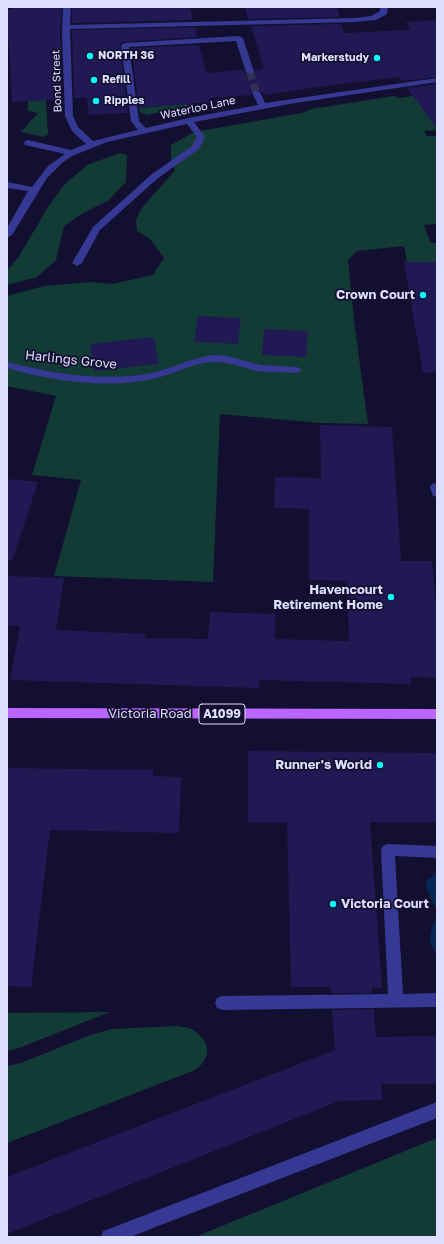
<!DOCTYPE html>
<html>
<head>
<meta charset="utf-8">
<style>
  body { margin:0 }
  #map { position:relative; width:444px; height:1244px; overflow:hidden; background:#130f30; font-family:"Golos Text",sans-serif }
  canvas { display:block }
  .frame { position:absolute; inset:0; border:8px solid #dfdeff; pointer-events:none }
</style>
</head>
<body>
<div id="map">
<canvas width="444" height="1244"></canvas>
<div class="frame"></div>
</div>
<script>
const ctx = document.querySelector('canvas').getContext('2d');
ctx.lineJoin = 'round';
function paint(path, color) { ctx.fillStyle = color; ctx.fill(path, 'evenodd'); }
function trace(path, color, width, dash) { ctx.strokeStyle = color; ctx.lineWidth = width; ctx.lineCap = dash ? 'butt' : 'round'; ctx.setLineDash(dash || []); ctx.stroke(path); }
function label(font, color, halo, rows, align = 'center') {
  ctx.font = font + ' "Golos Text",sans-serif'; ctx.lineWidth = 3.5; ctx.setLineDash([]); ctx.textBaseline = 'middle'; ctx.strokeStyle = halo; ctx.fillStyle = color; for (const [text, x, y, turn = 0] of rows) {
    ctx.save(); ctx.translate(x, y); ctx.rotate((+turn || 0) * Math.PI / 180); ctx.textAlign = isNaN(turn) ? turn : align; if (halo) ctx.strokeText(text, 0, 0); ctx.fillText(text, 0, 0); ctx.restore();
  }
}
paint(new Path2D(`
  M 394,96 L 399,98 L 413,96 L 437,104 L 437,130 L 424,131 L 427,136 L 437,136 L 437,224 L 424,225 L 431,243 L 437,243 L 437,262 L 407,262 L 404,246 L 357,251 L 348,260 L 354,321 L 368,424 L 321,423 L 220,414 L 213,582 L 54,576 L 81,480 L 32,475 L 56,396 L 7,386 L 7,296 L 44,286 L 92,282 L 112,284 L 153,275 L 164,258 L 150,239 L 137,231 L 136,220 L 141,209 L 175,170 L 171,160 L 171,145 L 194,132 L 302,113 L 311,109 Z
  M 46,99 L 48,134 L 44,137 L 21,132 L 38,113 L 28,111 L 28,101 Z
  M 187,104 L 188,106 L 147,115 L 140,112 L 139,108 Z
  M 120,153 L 127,155 L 126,182 L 109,200 L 83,213 L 64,226 L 56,260 L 37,277 L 7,285 L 7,270 L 18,258 L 48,207 L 64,185 L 87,165 Z
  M 110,1012 L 19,1048 L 7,1051 L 7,1013 Z
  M 177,1026 C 182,1027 188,1027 193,1030 C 204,1036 212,1049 204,1061 C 202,1065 198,1067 195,1070 L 7,1143 L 7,1066 L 21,1063 L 88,1036 L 111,1029 Z
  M 437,1138 L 437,1237 L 195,1237 Z`), '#123b36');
paint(new Path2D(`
  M 435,874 L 437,874 L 437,911 L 427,890 L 426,881 Z
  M 437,916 L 437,956 C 427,938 429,934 437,916 Z`), '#052753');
paint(new Path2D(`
  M 18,7 L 62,7 L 60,33 L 63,99 L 12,102 L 9,41 L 7,41 L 7,10 Z
  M 72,7 L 190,7 L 193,20 L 72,23 Z
  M 245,7 L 337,7 L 340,17 L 248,19 Z
  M 437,20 L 437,77 L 403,81 L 399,77 L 325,86 L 265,95 L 261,91 L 255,89 L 251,92 L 252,95 L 210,98 L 211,102 L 139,108 L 131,48 L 199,45 L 206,73 L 244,70 L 245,73 L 251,75 L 255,73 L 255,70 L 264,69 L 251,26 L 342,24 L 344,33 L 410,30 L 406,22 Z
  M 195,27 L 197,37 L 125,42 L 120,44 L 128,113 L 89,115 L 87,98 L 74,98 L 72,30 Z
  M 437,84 L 437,129 L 407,88 Z
  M 404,262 L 437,262 L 437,372 L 423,373 Z
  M 198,316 L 241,318 L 238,344 L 194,342 Z
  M 264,329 L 308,331 L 306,357 L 262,355 Z
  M 154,337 L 159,364 L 94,371 L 90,344 Z
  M 320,425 L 392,427 L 401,561 L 432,561 L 437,616 L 437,678 L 411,677 L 411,684 L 259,680 L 259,688 L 10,680 L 20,626 L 7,625 L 7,576 L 64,578 L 56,630 L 145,634 L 145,638 L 208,639 L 210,612 L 275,614 L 275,639 L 349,641 L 347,581 L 309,580 L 309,509 L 274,508 L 275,477 L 321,478 Z
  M 7,479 L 38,482 L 12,561 L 7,560 Z
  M 248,751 L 437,753 L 437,822 L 370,822 L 382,988 L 372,987 L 372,993 L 331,993 L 331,987 L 291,987 L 287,822 L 248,822 Z
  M 7,768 L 153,770 L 153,776 L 181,777 L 179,833 L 50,830 L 31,987 L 7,986 Z
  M 374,1009 L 376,1037 L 437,1036 L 437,1084 L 381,1084 L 383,1100 L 339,1101 L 7,1234 L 7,1177 L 335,1050 L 332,1010 Z`), '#211953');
trace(new Path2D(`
  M 250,72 L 256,92`), '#322e4f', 8, [8, 4]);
paint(new Path2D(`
  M 63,7 L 71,7 L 70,25 L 355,18 L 371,16 L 380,11 L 380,7 L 388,7 L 387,14 L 376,20 L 355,22 L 70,29 L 73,116 L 78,127 L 93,141 L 138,130 L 131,121 L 121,45 L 125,43 L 239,36 L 243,38 L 254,72 L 250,74 L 246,72 L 236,41 L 129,47 L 139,121 L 146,128 L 188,118 L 258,105 L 252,92 L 256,90 L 260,92 L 265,103 L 437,78 L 437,82 L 295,103 L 194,122 L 205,137 L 199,149 L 158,178 L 100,230 L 82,263 L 77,266 L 72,263 L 93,227 L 152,174 L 192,146 L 197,137 L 187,124 L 107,142 L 72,156 L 62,163 L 47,178 L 12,235 L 7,238 L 7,228 L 28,191 L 7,188 L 7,182 L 32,187 L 48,166 L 65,154 L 25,145 L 24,143 L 25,141 L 28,140 L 71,150 L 86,144 L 72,131 L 65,116 L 62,33 Z
  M 214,355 L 227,356 L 260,365 L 297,367 L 302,370 L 297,373 C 284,372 270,373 258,371 C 243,368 228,361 213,362 C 191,363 173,375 152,379 C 105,389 52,381 7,368 L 7,362 C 53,374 105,382 152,373 C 174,368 192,357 214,355 Z
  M 436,483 L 437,483 L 437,497 L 433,496 L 430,487 L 432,484 Z
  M 388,844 L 437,846 L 437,858 L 395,856 L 403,994 L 437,993 L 437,1007 L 222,1010 L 217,1008 L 215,1003 L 217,998 L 222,996 L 388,994 L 381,850 L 383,846 Z
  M 437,1102 L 437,1118 L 130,1237 L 101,1237 L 103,1231 L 109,1229 Z`), '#363993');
paint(new Path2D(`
  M 7,708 L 437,709 L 437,719 L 7,718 Z`), '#ba65ff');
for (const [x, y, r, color] of [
  [90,56,4,"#0af9ff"],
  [377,58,4,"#0af9ff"],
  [94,80,4,"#0af9ff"],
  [96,101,4,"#0af9ff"],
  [423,295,4,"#0af9ff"],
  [391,597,4,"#0af9ff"],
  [380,765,4,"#0af9ff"],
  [333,904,4,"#0af9ff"]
]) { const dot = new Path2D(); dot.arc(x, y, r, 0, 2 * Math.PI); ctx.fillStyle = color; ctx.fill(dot); trace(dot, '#130f30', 1.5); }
label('bold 11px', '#dfdeff', '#130f30', [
  ["NORTH 36",98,56],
  ["Markerstudy",369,58,"right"],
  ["Refill",102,80],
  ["Ripples",104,101]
], 'left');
label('11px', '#dfdeff', '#130f30', [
  ["Bond Street",57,81,-92],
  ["Waterloo Lane",198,108,-12]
]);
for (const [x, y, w] of [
  [222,714,46]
]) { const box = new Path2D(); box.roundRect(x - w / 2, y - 10, w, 20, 3); ctx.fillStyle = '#130f30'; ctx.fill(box); trace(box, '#dfdeff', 1); }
label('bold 12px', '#dfdeff', null, [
  ["A1099",222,714]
]);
label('bold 13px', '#dfdeff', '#130f30', [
  ["Crown Court",415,295],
  ["Havencourt",383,590],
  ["Retirement Home",383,605],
  ["Runner's World",372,765],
  ["Victoria Court",341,904,"left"]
], 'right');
label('13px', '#dfdeff', '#130f30', [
  ["Harlings Grove",71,360,6],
  ["Victoria Road",150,714]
]);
</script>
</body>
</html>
